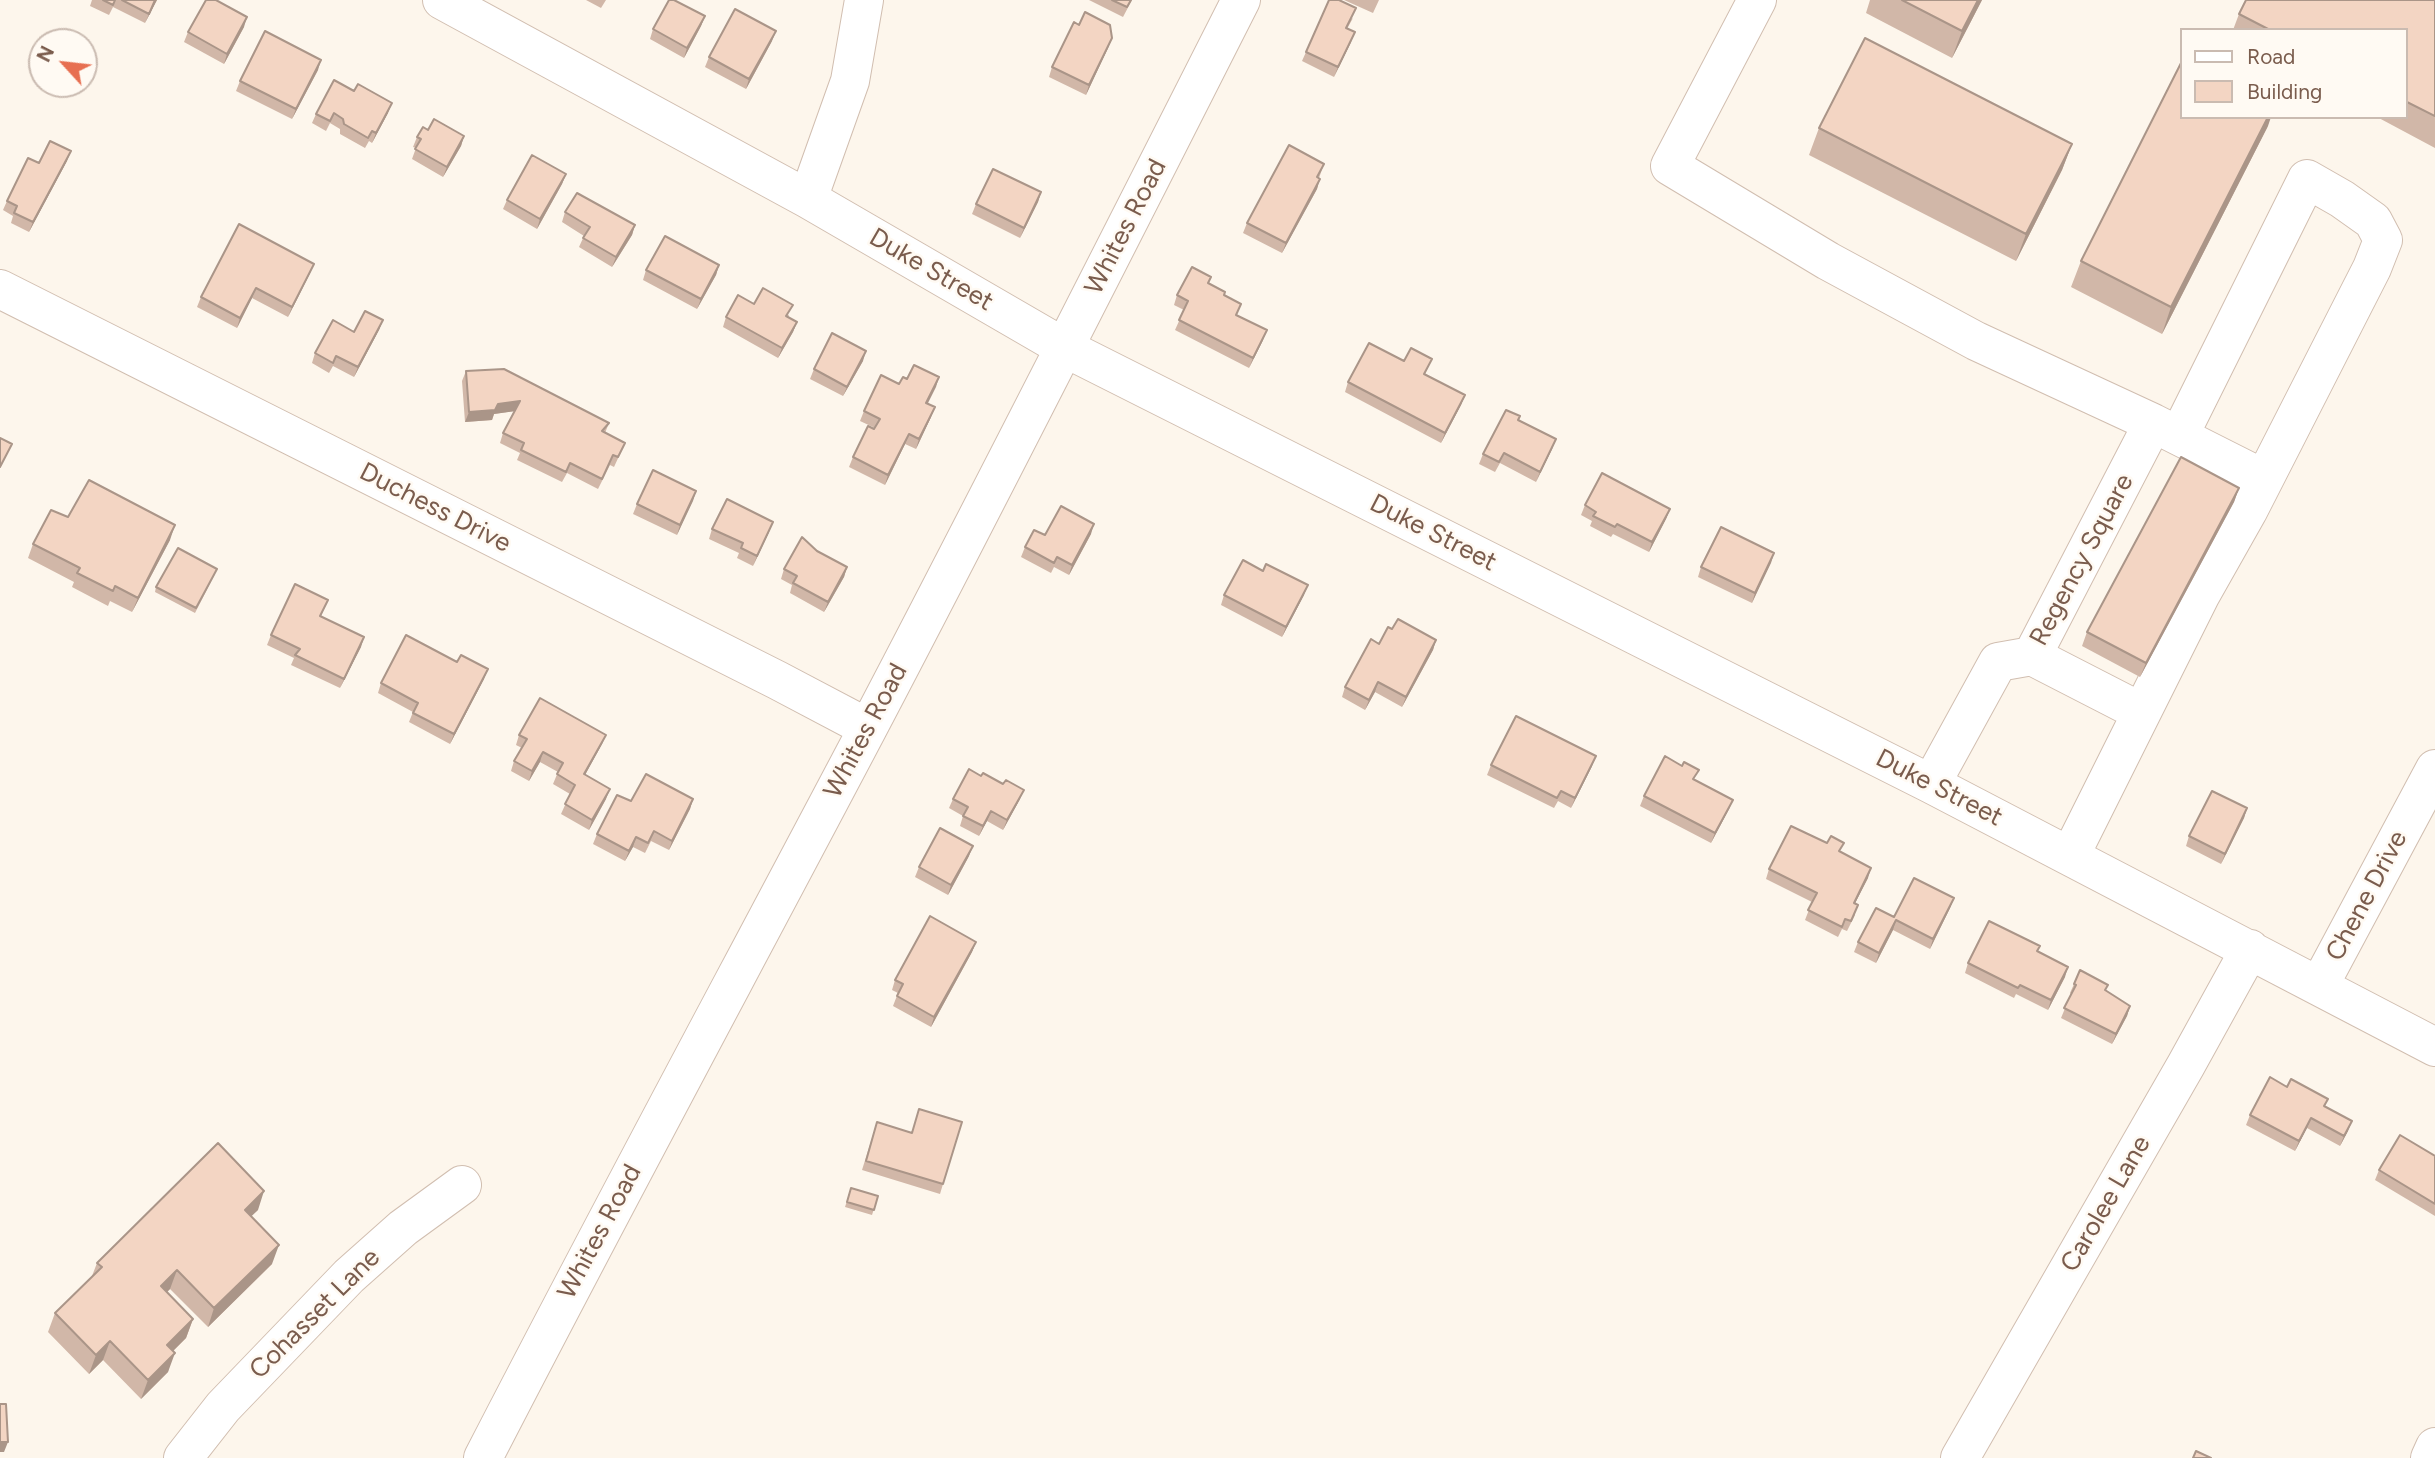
<!DOCTYPE html>
<html>
<head>
<meta charset="utf-8">
<style>
  body { margin:0 }
  #map { position:relative; width:2435px; height:1458px; overflow:hidden; background:#fdf6ec; font-family:Figtree,sans-serif }
  canvas { display:block }
  .legend { position:absolute; left:2180px; top:28px; width:228px; height:91px; box-sizing:border-box; background:#fffaf3; border:2px solid #cabbb1; margin:0; padding:9px 12px; list-style:none; font-size:21px; color:#7a5c4d }
  .legend li { display:flex; align-items:center; gap:14px; height:35px }
  .legend b { width:35px; border:2px solid #cabbb1 }
  .north { position:absolute; left:28px; top:28px; width:70px; height:70px; box-sizing:border-box; background:#fffaf3; border:2px solid #cabbb1; border-radius:50%; rotate:297deg; font-size:19px; font-weight:700; line-height:28px; text-align:center; color:#7a5c4d }
  .north::after { content:''; display:block; margin:auto; width:24px; height:32px; background:#e76f51; clip-path:polygon(50% 0,100% 100%,50% 72%,0 100%) }
</style>
</head>
<body>
<div id="map">
<canvas width="2435" height="1458"></canvas>
<ul class="legend">
<li><b style="height:9px;background:#fff"></b>Road</li>
<li><b style="height:19px;background:#f3d5c3"></b>Building</li>
</ul>
<div class="north">N</div>
</div>
<script>
const ctx = document.querySelector('canvas').getContext('2d');
ctx.lineJoin = 'round';
function trace(path, color, width, dash) { ctx.strokeStyle = color; ctx.lineWidth = width; ctx.lineCap = dash ? 'butt' : 'round'; ctx.setLineDash(dash || []); ctx.stroke(path); }
function paint(path, color) { ctx.fillStyle = color; ctx.fill(path, 'evenodd'); }
function label(font, color, halo, rows, align = 'center') {
  ctx.font = font + ' Figtree,sans-serif'; ctx.lineWidth = 5; ctx.setLineDash([]); ctx.textBaseline = 'middle'; ctx.strokeStyle = halo; ctx.fillStyle = color; for (const [text, x, y, turn = 0] of rows) {
    ctx.save(); ctx.translate(x, y); ctx.rotate((+turn || 0) * Math.PI / 180); ctx.textAlign = isNaN(turn) ? turn : align; if (halo) ctx.strokeText(text, 0, 0); ctx.fillText(text, 0, 0); ctx.restore();
  }
}
const minor = new Path2D(`
  M 442,0 L 808,199 L 1065,348 L 1931,784 L 2435,1047
  M 1757,0 L 1670,166 L 1828,261 L 1976,341 L 2153,423 L 2264,479
  M 808,199 L 850,81 L 864,0
  M 0,289 L 777,680 L 868,728
  M 2032,656 L 2141,712
  M 1931,784 L 1998,662 L 2032,656 L 2153,423
  M 2070,856 L 2200,596 L 2248,511 L 2372,268 L 2383,240 L 2373,221 L 2342,199 L 2307,179 L 2179,436
  M 2319,986 L 2435,769
  M 183,1458 L 223,1407 L 349,1276 L 403,1228 L 462,1185
  M 483,1458 C 609,1213 740,971 868,728 C 995,486 1118,243 1241,0
  M 1960,1458 L 2186,1065 L 2250,949
  M 2430,1458 L 2435,1447`);
trace(minor, '#d1beb0', 40);
trace(minor, '#fff', 38);
paint(new Path2D(`
  M 92,0 L 157,0 L 145,23 L 113,7 L 109,15 L 90,6 Z
  M 586,0 L 606,0 L 601,8 Z
  M 1089,0 L 1132,0 L 1123,17 Z
  M 1344,0 L 1379,0 L 1373,13 Z
  M 1870,0 L 1982,0 L 1952,58 L 1866,13 Z
  M 2435,0 L 2435,148 L 2377,117 L 2405,117 L 2405,30 L 2233,30 L 2239,14 Z
  M 705,16 L 701,26 L 684,58 L 650,39 L 653,29 Z
  M 1353,18 L 1347,29 L 1351,42 L 1334,77 L 1302,61 L 1306,52 Z
  M 244,27 L 224,64 L 184,42 L 188,32 Z
  M 1112,38 L 1108,48 L 1086,95 L 1049,77 L 1052,67 Z
  M 772,41 L 746,89 L 705,67 L 709,57 Z
  M 318,70 L 292,119 L 236,91 L 240,81 Z
  M 388,113 L 372,143 L 369,141 L 365,148 L 340,134 L 340,129 L 330,123 L 326,131 L 312,123 L 316,114 Z
  M 2268,126 L 2162,334 L 2071,287 L 2081,261 Z
  M 1819,128 L 2072,144 L 2062,170 L 2016,261 L 1809,155 Z
  M 428,130 L 464,136 L 461,146 L 443,177 L 412,159 L 416,148 L 413,147 L 417,137 Z
  M 67,161 L 29,232 L 11,223 L 13,216 L 3,210 L 7,201 L 39,163 Z
  M 1324,164 L 1319,178 L 1317,189 L 1282,253 L 1243,233 L 1247,223 Z
  M 566,174 L 562,184 L 537,229 L 503,209 L 507,200 Z
  M 1041,192 L 1038,202 L 1020,238 L 972,214 L 976,204 Z
  M 565,212 L 635,225 L 632,235 L 612,267 L 579,247 L 584,236 L 562,222 Z
  M 719,265 L 716,275 L 697,309 L 643,280 L 646,270 Z
  M 310,273 L 288,317 L 252,298 L 237,328 L 197,307 L 201,297 Z
  M 1209,283 L 1224,295 L 1237,315 L 1263,340 L 1249,368 L 1175,330 L 1184,310 L 1174,305 L 1177,295 Z
  M 754,304 L 789,315 L 788,317 L 797,322 L 793,332 L 778,358 L 723,327 L 726,317 Z
  M 383,320 L 379,330 L 354,377 L 333,366 L 329,373 L 312,363 L 315,353 L 354,332 Z
  M 1432,359 L 1425,374 L 1465,395 L 1461,405 L 1441,443 L 1345,392 L 1348,382 L 1404,361 Z
  M 863,361 L 843,396 L 810,379 L 814,369 Z
  M 466,371 L 609,423 L 605,433 L 625,443 L 614,467 L 610,465 L 598,489 L 567,473 L 562,482 L 517,460 L 520,453 L 500,443 L 503,433 L 514,411 L 494,414 L 492,420 L 465,422 L 462,381 Z
  M 939,377 L 927,403 L 931,417 L 916,449 L 905,444 L 885,485 L 849,467 L 853,457 L 875,428 L 860,421 L 864,411 L 907,379 Z
  M 1519,420 L 1556,439 L 1552,449 L 1536,482 L 1500,463 L 1495,472 L 1479,464 L 1483,454 Z
  M 2239,488 L 2234,502 L 2140,677 L 2082,646 L 2087,632 Z
  M 696,491 L 677,535 L 633,514 L 637,504 Z
  M 1585,505 L 1670,509 L 1666,519 L 1649,552 L 1613,534 L 1611,537 L 1590,526 L 1592,521 L 1581,515 Z
  M 68,517 L 170,540 L 132,612 L 110,601 L 108,606 L 72,587 L 74,582 L 28,558 L 33,544 Z
  M 712,529 L 769,532 L 753,566 L 737,558 L 739,553 L 709,539 Z
  M 1091,534 L 1069,575 L 1054,567 L 1051,573 L 1021,557 L 1025,547 L 1045,535 Z
  M 817,551 L 847,567 L 844,577 L 824,612 L 790,593 L 792,585 L 781,579 L 784,569 Z
  M 1774,553 L 1752,603 L 1698,577 L 1701,567 Z
  M 1263,571 L 1304,595 L 1282,637 L 1221,605 L 1224,595 Z
  M 215,574 L 195,613 L 155,592 L 156,587 Z
  M 328,600 L 321,616 L 361,647 L 340,688 L 291,665 L 294,658 L 267,645 L 271,635 Z
  M 1392,629 L 1436,640 L 1433,650 L 1402,707 L 1375,692 L 1365,710 L 1342,697 L 1345,687 Z
  M 484,679 L 450,744 L 409,722 L 413,712 L 378,693 L 381,683 Z
  M 519,735 L 606,735 L 602,744 L 585,775 L 606,799 L 589,830 L 561,814 L 570,794 L 553,784 L 558,772 L 540,762 L 529,781 L 511,771 L 514,761 L 522,748 L 516,745 Z
  M 1491,765 L 1592,766 L 1571,808 L 1558,801 L 1554,808 L 1487,775 Z
  M 1644,796 L 1733,800 L 1729,809 L 1711,843 L 1640,806 Z
  M 693,799 L 690,809 L 669,850 L 651,841 L 645,853 L 633,847 L 625,861 L 593,844 L 597,834 L 631,801 Z
  M 953,799 L 1020,799 L 1003,830 L 987,821 L 979,836 L 960,826 L 963,816 L 949,808 Z
  M 2247,808 L 2244,818 L 2221,864 L 2186,846 L 2189,836 Z
  M 1840,852 L 1868,878 L 1855,903 L 1855,915 L 1847,931 L 1842,929 L 1838,937 L 1805,920 L 1812,902 L 1766,879 L 1769,869 Z
  M 969,856 L 948,895 L 915,877 L 919,867 Z
  M 1954,898 L 1950,908 L 1930,949 L 1893,930 L 1876,963 L 1854,952 L 1858,942 L 1894,917 Z
  M 976,942 L 972,952 L 931,1027 L 893,1006 L 898,993 L 892,990 L 895,980 Z
  M 2040,946 L 2038,951 L 2065,977 L 2048,1010 L 2016,994 L 2014,998 L 1965,973 L 1968,963 Z
  M 2074,984 L 2106,991 L 2130,1006 L 2127,1016 L 2112,1044 L 2061,1018 L 2071,994 L 2070,993 Z
  M 2287,1087 L 2328,1099 L 2325,1106 L 2348,1131 L 2340,1146 L 2307,1128 L 2295,1151 L 2246,1125 L 2250,1115 Z
  M 877,1122 L 943,1184 L 940,1194 L 862,1170 Z
  M 2435,1156 L 2435,1216 L 2375,1180 L 2379,1170 Z
  M 851,1188 L 878,1196 L 872,1215 L 845,1207 Z
  M 258,1210 L 251,1216 L 272,1264 L 208,1327 L 170,1289 L 167,1292 L 193,1319 L 186,1338 L 173,1351 L 168,1372 L 141,1399 L 103,1360 L 89,1374 L 48,1332 L 55,1313 L 92,1276 L 97,1263 Z`), '#d1b7a8');
paint(new Path2D(`
  M 155,0 L 157,0 L 145,23 L 149,14 Z
  M 1978,0 L 1982,0 L 1952,58 L 1962,31 Z
  M 705,16 L 701,26 L 684,58 L 687,48 Z
  M 247,17 L 244,27 L 224,64 L 227,54 Z
  M 776,31 L 772,41 L 746,89 L 749,79 Z
  M 1355,32 L 1351,42 L 1334,77 L 1338,67 Z
  M 1112,38 L 1108,48 L 1086,95 L 1089,85 Z
  M 321,60 L 318,70 L 292,119 L 296,109 Z
  M 392,103 L 388,113 L 372,143 L 376,133 Z
  M 2268,117 L 2271,117 L 2268,126 L 2162,334 L 2171,307 Z
  M 464,136 L 461,146 L 443,177 L 447,167 Z
  M 2072,144 L 2062,170 L 2016,261 L 2026,234 Z
  M 71,151 L 67,161 L 29,232 L 33,222 Z
  M 566,174 L 562,184 L 537,229 L 540,219 Z
  M 1320,179 L 1317,189 L 1282,253 L 1286,243 Z
  M 1041,192 L 1038,202 L 1020,238 L 1024,228 Z
  M 635,225 L 632,235 L 612,267 L 616,257 Z
  M 314,264 L 310,273 L 288,317 L 292,307 Z
  M 719,265 L 716,275 L 697,309 L 701,299 Z
  M 256,288 L 252,298 L 237,328 L 240,318 Z
  M 383,320 L 379,330 L 354,377 L 358,367 Z
  M 797,322 L 793,332 L 778,358 L 782,348 Z
  M 1267,330 L 1263,340 L 1249,368 L 1253,358 Z
  M 866,351 L 863,361 L 843,396 L 847,387 Z
  M 939,377 L 936,387 L 923,413 L 926,403 Z
  M 1465,395 L 1461,405 L 1441,443 L 1445,433 Z
  M 520,401 L 516,411 L 494,414 L 492,420 L 465,422 L 469,412 L 498,404 Z
  M 935,407 L 931,417 L 916,449 L 919,439 Z
  M 909,434 L 905,444 L 885,485 L 888,475 Z
  M 1556,439 L 1552,449 L 1536,482 L 1540,472 Z
  M 2239,488 L 2234,502 L 2140,677 L 2146,663 Z
  M 696,491 L 693,501 L 677,535 L 680,525 Z
  M 1670,509 L 1666,519 L 1649,552 L 1652,542 Z
  M 773,522 L 769,532 L 753,566 L 757,556 Z
  M 1094,524 L 1091,534 L 1069,575 L 1072,565 Z
  M 175,525 L 170,540 L 132,612 L 138,598 Z
  M 1774,553 L 1771,563 L 1752,603 L 1755,593 Z
  M 847,567 L 844,577 L 824,612 L 828,602 Z
  M 1308,585 L 1304,595 L 1282,637 L 1286,627 Z
  M 364,637 L 361,647 L 340,688 L 344,679 Z
  M 1436,640 L 1433,650 L 1402,707 L 1406,697 Z
  M 488,669 L 484,679 L 450,744 L 454,734 Z
  M 1378,682 L 1375,692 L 1365,710 L 1369,700 Z
  M 606,735 L 602,744 L 580,784 L 584,774 Z
  M 543,752 L 540,762 L 529,781 L 532,771 Z
  M 1596,756 L 1592,766 L 1571,808 L 1575,798 Z
  M 610,789 L 606,799 L 589,830 L 592,820 Z
  M 1024,790 L 1020,799 L 1003,830 L 1007,820 Z
  M 693,799 L 690,809 L 669,850 L 672,841 Z
  M 1733,800 L 1729,809 L 1711,843 L 1715,833 Z
  M 2247,808 L 2244,818 L 2221,864 L 2225,854 Z
  M 991,811 L 987,821 L 979,836 L 983,826 Z
  M 636,837 L 633,847 L 625,861 L 629,851 Z
  M 973,846 L 969,856 L 948,895 L 951,885 Z
  M 1871,868 L 1868,878 L 1850,913 L 1854,903 Z
  M 1954,898 L 1950,908 L 1930,949 L 1933,939 Z
  M 1896,920 L 1893,930 L 1876,963 L 1879,953 Z
  M 976,942 L 972,952 L 931,1027 L 934,1017 Z
  M 2068,967 L 2065,977 L 2048,1010 L 2051,1000 Z
  M 2130,1006 L 2127,1016 L 2112,1044 L 2116,1034 Z
  M 2311,1118 L 2307,1128 L 2295,1151 L 2299,1141 Z
  M 2352,1121 L 2348,1131 L 2340,1146 L 2344,1136 Z
  M 264,1191 L 258,1210 L 238,1229 L 245,1210 Z
  M 279,1245 L 272,1264 L 208,1327 L 214,1308 Z
  M 177,1270 L 170,1289 L 154,1305 L 161,1286 Z
  M 193,1319 L 186,1338 L 160,1364 L 167,1345 Z
  M 110,1341 L 103,1360 L 89,1374 L 96,1355 Z
  M 175,1353 L 168,1372 L 141,1399 L 148,1380 Z
  M 0,1442 L 8,1442 L 4,1452 L 0,1452 Z`), '#aa9588');
const building = new Path2D(`
  M 103,0 L 115,0 L 113,5 Z
  M 122,0 L 155,0 L 149,14 Z
  M 206,0 L 216,0 L 247,17 L 227,54 L 188,32 Z
  M 669,0 L 674,0 L 705,16 L 687,48 L 653,29 Z
  M 1112,0 L 1131,0 L 1127,7 Z
  M 1329,0 L 1339,0 L 1356,8 L 1346,28 L 1355,32 L 1338,67 L 1306,52 Z
  M 1902,0 L 1978,0 L 1962,31 Z
  M 2246,0 L 2435,0 L 2435,116 L 2405,101 L 2405,30 L 2270,30 L 2239,14 Z
  M 735,9 L 776,31 L 749,79 L 709,57 Z
  M 1085,12 L 1110,25 L 1112,38 L 1089,85 L 1052,67 L 1074,22 L 1079,25 Z
  M 265,31 L 321,60 L 296,109 L 240,81 Z
  M 1865,38 L 2072,144 L 2026,234 L 1819,128 Z
  M 2181,63 L 2181,117 L 2268,117 L 2171,307 L 2081,261 Z
  M 334,80 L 354,91 L 358,84 L 392,103 L 376,133 L 372,131 L 368,138 L 344,124 L 343,119 L 334,113 L 330,121 L 316,114 Z
  M 434,119 L 464,136 L 447,167 L 415,149 L 421,139 L 417,137 L 423,127 L 428,130 Z
  M 50,141 L 71,151 L 33,222 L 14,213 L 17,206 L 7,201 L 28,158 L 39,163 Z
  M 1289,145 L 1324,164 L 1317,177 L 1320,179 L 1286,243 L 1247,223 Z
  M 532,155 L 566,174 L 540,219 L 507,200 Z
  M 993,169 L 1041,192 L 1024,228 L 976,204 Z
  M 577,193 L 635,225 L 616,257 L 583,238 L 590,227 L 565,212 Z
  M 239,224 L 314,264 L 292,307 L 256,288 L 240,318 L 201,297 Z
  M 665,236 L 719,265 L 701,299 L 646,270 Z
  M 1192,267 L 1211,277 L 1208,283 L 1225,292 L 1224,295 L 1241,304 L 1236,315 L 1267,330 L 1253,358 L 1179,320 L 1188,301 L 1177,295 Z
  M 763,288 L 793,305 L 786,316 L 797,322 L 782,348 L 726,317 L 738,295 L 754,304 Z
  M 365,311 L 383,320 L 358,367 L 336,356 L 333,363 L 315,353 L 333,320 L 354,332 Z
  M 832,333 L 866,351 L 847,387 L 814,369 Z
  M 1369,343 L 1404,361 L 1411,348 L 1432,359 L 1424,374 L 1465,395 L 1445,433 L 1348,382 Z
  M 914,365 L 939,377 L 926,403 L 935,407 L 919,439 L 909,434 L 888,475 L 853,457 L 868,426 L 874,429 L 880,419 L 864,411 L 881,375 L 899,384 L 903,377 L 907,379 Z
  M 504,369 L 609,423 L 602,431 L 625,443 L 618,457 L 613,455 L 602,479 L 570,463 L 566,472 L 521,450 L 524,443 L 503,433 L 520,401 L 498,404 L 495,410 L 469,412 L 466,371 Z
  M 1506,410 L 1520,416 L 1518,420 L 1556,439 L 1540,472 L 1504,453 L 1499,462 L 1483,454 Z
  M 0,438 L 12,444 L 0,467 Z
  M 2181,457 L 2239,488 L 2146,663 L 2087,632 Z
  M 653,470 L 696,491 L 680,525 L 637,504 Z
  M 1602,473 L 1670,509 L 1652,542 L 1617,524 L 1615,527 L 1593,516 L 1596,512 L 1585,505 Z
  M 89,480 L 175,525 L 138,598 L 115,586 L 113,591 L 77,573 L 80,568 L 33,544 L 51,510 L 68,517 Z
  M 727,499 L 773,522 L 757,556 L 741,548 L 743,543 L 712,529 Z
  M 1061,506 L 1094,524 L 1072,565 L 1057,557 L 1054,563 L 1025,547 L 1034,530 L 1045,535 Z
  M 1721,527 L 1774,553 L 1755,593 L 1701,567 Z
  M 802,537 L 817,551 L 847,567 L 828,602 L 793,583 L 797,576 L 784,569 Z
  M 178,548 L 217,569 L 196,608 L 156,587 Z
  M 1243,560 L 1263,571 L 1266,564 L 1308,585 L 1286,627 L 1224,595 Z
  M 295,584 L 328,600 L 320,616 L 364,637 L 344,679 L 295,655 L 300,649 L 271,635 Z
  M 1398,619 L 1436,640 L 1406,697 L 1378,682 L 1369,700 L 1345,687 L 1371,639 L 1379,644 L 1388,627 L 1392,629 Z
  M 406,635 L 457,662 L 461,655 L 488,669 L 454,734 L 413,713 L 418,703 L 381,683 Z
  M 540,698 L 606,735 L 584,774 L 610,789 L 592,820 L 565,804 L 575,785 L 557,774 L 563,763 L 543,752 L 532,771 L 514,761 L 527,739 L 519,735 Z
  M 1516,716 L 1596,756 L 1575,798 L 1561,791 L 1557,798 L 1491,765 Z
  M 1665,756 L 1682,766 L 1684,762 L 1699,770 L 1693,779 L 1733,800 L 1715,833 L 1644,796 Z
  M 969,769 L 981,776 L 983,773 L 1003,784 L 1006,780 L 1024,790 L 1007,820 L 991,811 L 983,826 L 963,816 L 968,807 L 953,799 Z
  M 646,774 L 693,799 L 672,841 L 654,831 L 648,843 L 636,837 L 629,851 L 597,834 L 617,795 L 631,801 Z
  M 2212,791 L 2247,808 L 2225,854 L 2189,836 Z
  M 1791,826 L 1827,843 L 1831,836 L 1844,843 L 1839,851 L 1871,868 L 1854,903 L 1858,905 L 1851,921 L 1845,919 L 1842,927 L 1808,910 L 1817,893 L 1769,869 Z
  M 940,828 L 973,846 L 951,885 L 919,867 Z
  M 1914,878 L 1954,898 L 1933,939 L 1896,920 L 1879,953 L 1858,942 L 1876,908 L 1894,917 Z
  M 930,916 L 976,942 L 934,1017 L 897,996 L 903,984 L 895,980 Z
  M 1989,921 L 2040,946 L 2037,951 L 2068,967 L 2051,1000 L 2020,985 L 2018,988 L 1968,963 Z
  M 2080,970 L 2108,985 L 2105,990 L 2130,1006 L 2116,1034 L 2064,1008 L 2076,985 L 2074,984 Z
  M 2270,1077 L 2287,1087 L 2291,1079 L 2328,1099 L 2324,1106 L 2352,1121 L 2344,1136 L 2311,1118 L 2299,1141 L 2250,1115 Z
  M 919,1109 L 962,1122 L 943,1184 L 866,1161 L 877,1122 L 912,1133 Z
  M 2400,1135 L 2435,1156 L 2435,1204 L 2379,1170 Z
  M 218,1143 L 264,1191 L 245,1210 L 279,1245 L 214,1308 L 177,1270 L 161,1286 L 193,1319 L 167,1345 L 175,1353 L 148,1380 L 110,1341 L 96,1355 L 55,1313 L 102,1267 L 97,1263 Z
  M 851,1188 L 878,1196 L 874,1210 L 847,1202 Z
  M 0,1404 L 6,1404 L 8,1442 L 0,1442 Z
  M 2196,1451 L 2211,1458 L 2193,1458 Z`);
paint(building, '#f3d5c3');
trace(building, '#aa9588', 2);
label('26px', '#7a5c4d', '#fffaf3', [
  ["Whites Road",1126,227,-63],
  ["Duke Street",931,270,30],
  ["Duchess Drive",435,508,27],
  ["Duke Street",1433,533,27],
  ["Regency Square",2082,560,-62],
  ["Whites Road",866,731,-62],
  ["Duke Street",1939,788,27],
  ["Chene Drive",2367,896,-62],
  ["Carolee Lane",2106,1204,-60],
  ["Whites Road",600,1232,-62],
  ["Cohasset Lane",315,1314,-45]
]);
</script>
</body>
</html>
